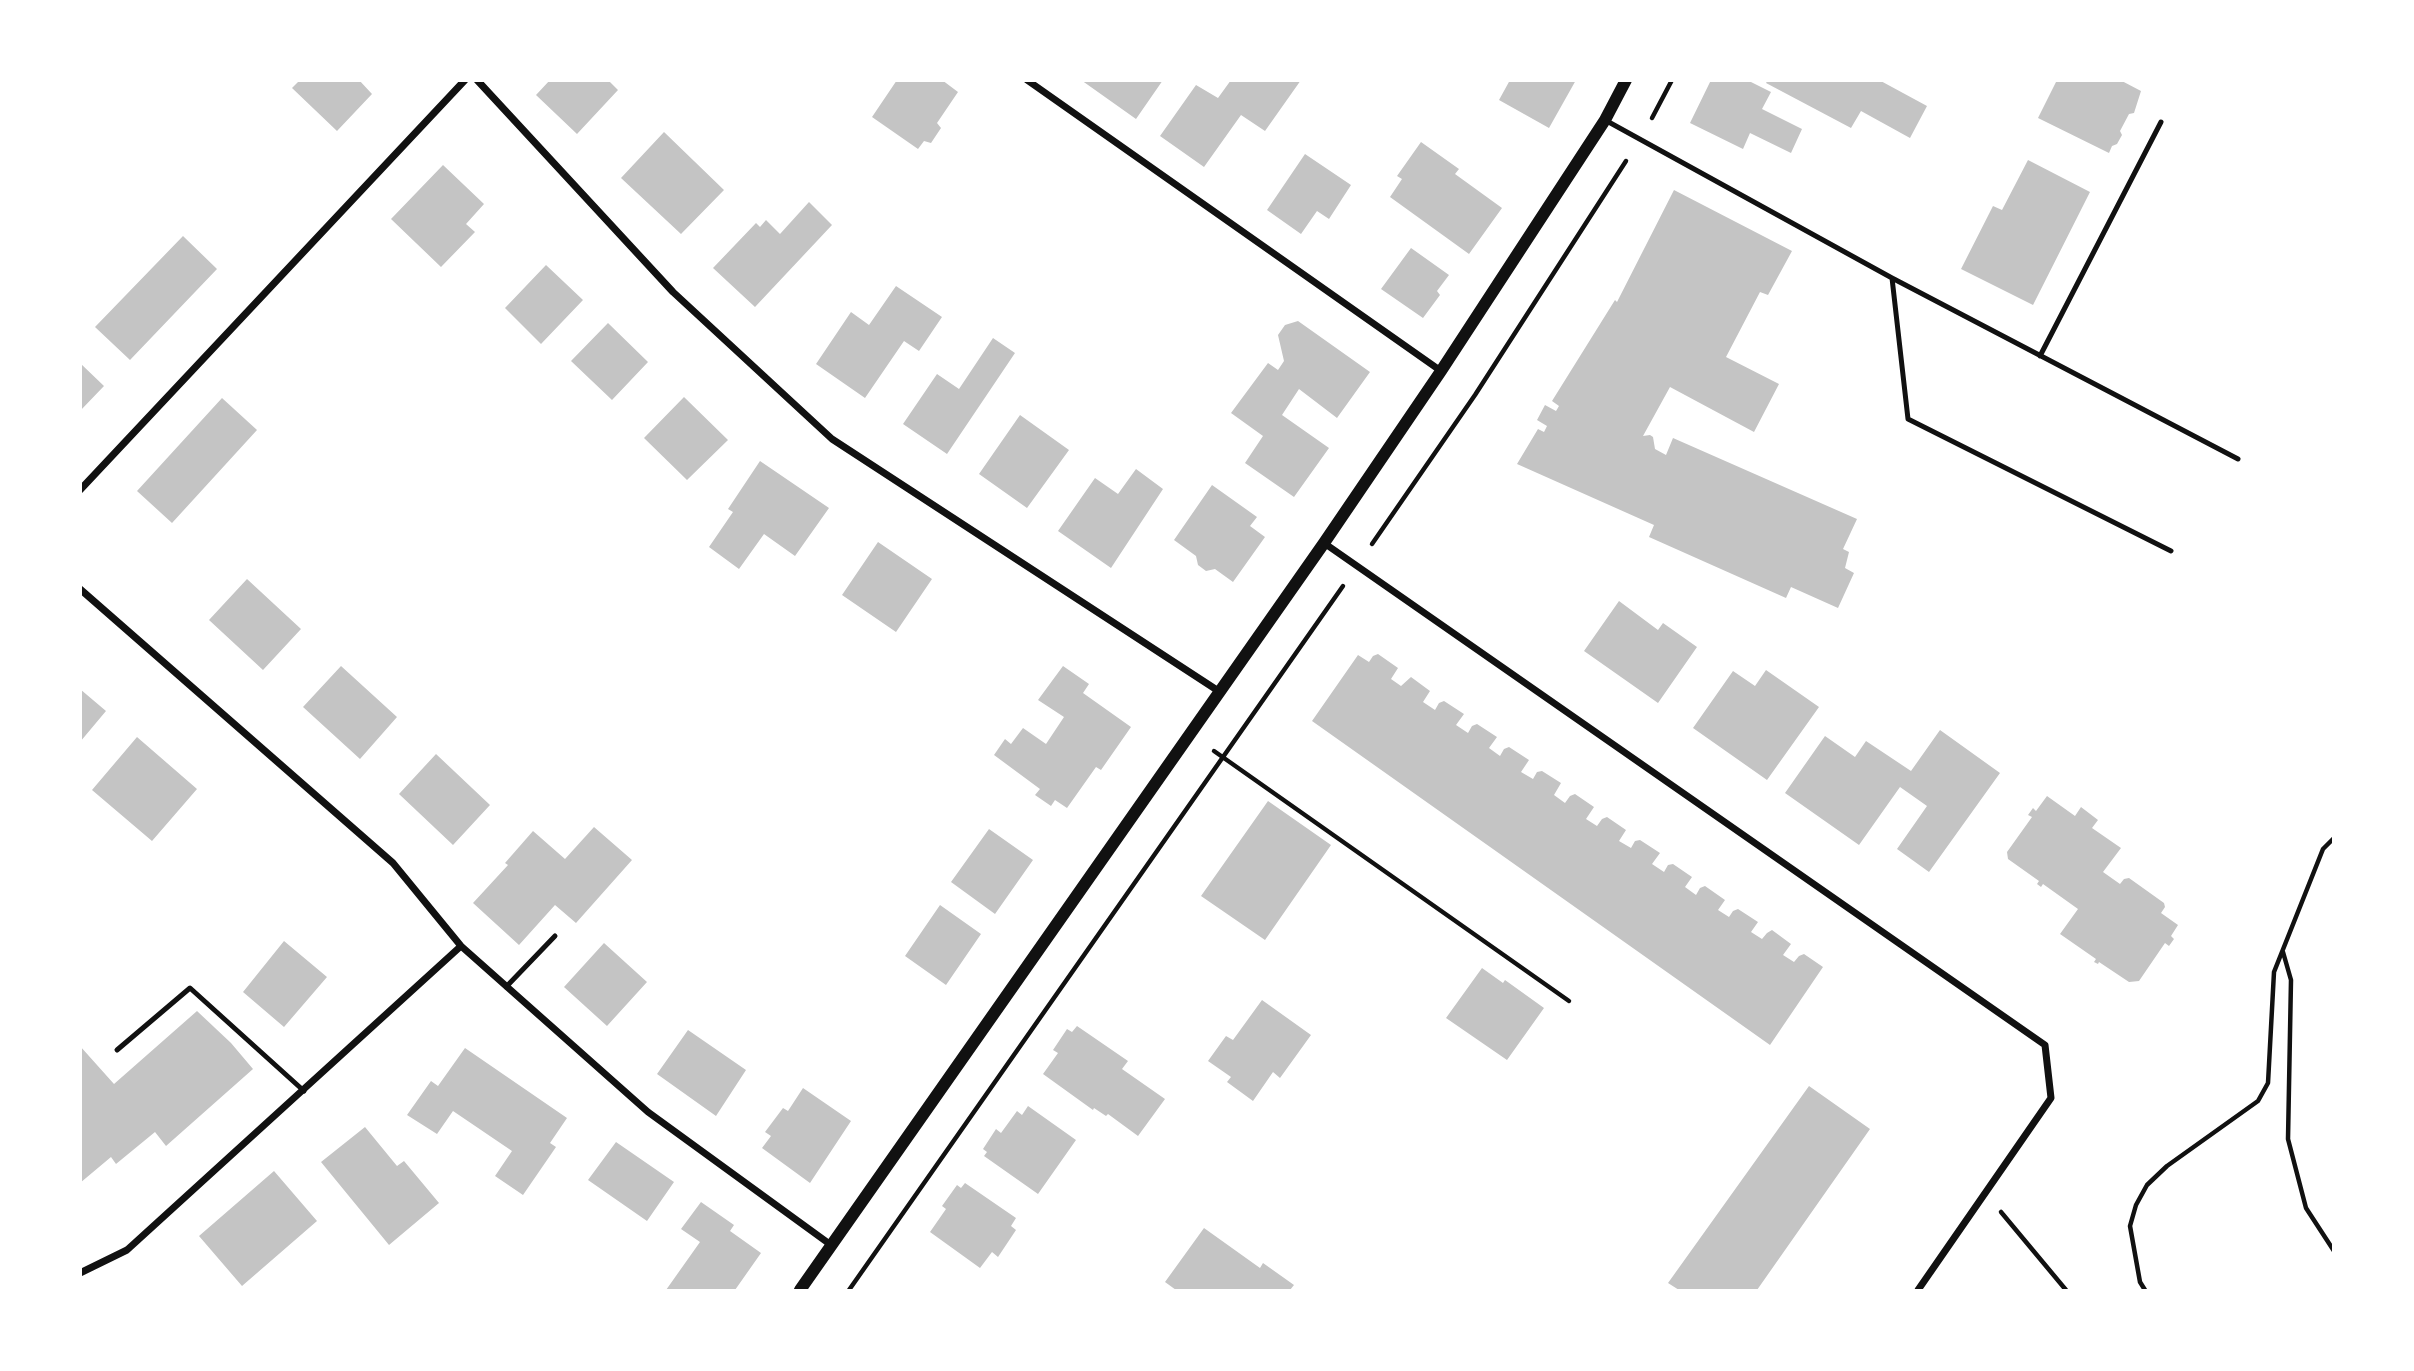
<!DOCTYPE html>
<html>
<head>
<meta charset="utf-8">
<style>
  body { margin:0 }
  #map { position:relative; width:2414px; height:1371px; overflow:hidden; background:#fff; font-family:"Source Sans 3",sans-serif }
  canvas { display:block }
  .frame { position:absolute; inset:0; border:82px solid #fff; pointer-events:none }
</style>
</head>
<body>
<div id="map">
<canvas width="2414" height="1371"></canvas>
<div class="frame"></div>
</div>
<script>
const ctx = document.querySelector('canvas').getContext('2d');
ctx.lineJoin = 'round';
function paint(path, color) { ctx.fillStyle = color; ctx.fill(path, 'evenodd'); }
function trace(path, color, width, dash) { ctx.strokeStyle = color; ctx.lineWidth = width; ctx.lineCap = dash ? 'butt' : 'round'; ctx.setLineDash(dash || []); ctx.stroke(path); }
paint(new Path2D(`
  M 300,80 L 359,80 L 372,94 L 337,131 L 292,88 Z
  M 550,80 L 608,80 L 618,90 L 577,134 L 536,95 Z
  M 897,80 L 942,80 L 958,92 L 937,123 L 941,128 L 931,143 L 924,141 L 918,149 L 872,117 Z
  M 1081,80 L 1163,80 L 1136,119 Z
  M 1231,80 L 1301,80 L 1265,131 L 1241,115 L 1204,167 L 1160,136 L 1196,85 L 1218,98 Z
  M 1510,80 L 1576,80 L 1549,128 L 1499,100 Z
  M 1711,80 L 1747,80 L 1771,92 L 1762,109 L 1802,129 L 1791,153 L 1750,133 L 1743,149 L 1690,123 Z
  M 1768,80 L 1879,80 L 1927,106 L 1910,138 L 1861,111 L 1851,128 L 1766,83 Z
  M 2057,80 L 2120,80 L 2141,91 L 2134,113 L 2129,114 L 2120,131 L 2122,135 L 2117,144 L 2112,146 L 2109,153 L 2038,118 Z
  M 664,132 L 724,190 L 681,234 L 621,178 Z
  M 1421,142 L 1459,169 L 1455,174 L 1502,208 L 1469,254 L 1390,197 L 1402,179 L 1397,176 Z
  M 1305,154 L 1351,185 L 1329,219 L 1317,211 L 1301,234 L 1267,210 Z
  M 2028,160 L 2090,192 L 2033,305 L 1961,269 L 1993,206 L 2002,210 Z
  M 443,165 L 484,204 L 466,224 L 475,232 L 441,267 L 391,219 Z
  M 1674,190 L 1792,251 L 1768,295 L 1760,292 L 1726,357 L 1779,384 L 1754,432 L 1670,387 L 1643,436 L 1650,435 L 1653,437 L 1655,449 L 1666,455 L 1673,438 L 1857,519 L 1843,549 L 1849,552 L 1845,568 L 1854,573 L 1838,608 L 1791,587 L 1786,598 L 1649,537 L 1654,525 L 1517,464 L 1538,429 L 1544,432 L 1547,426 L 1537,420 L 1545,405 L 1556,411 L 1559,406 L 1552,401 L 1615,300 L 1617,302 Z
  M 809,202 L 832,225 L 755,307 L 713,268 L 756,223 L 760,227 L 766,220 L 780,234 Z
  M 183,236 L 217,269 L 130,360 L 95,327 Z
  M 1411,248 L 1449,275 L 1437,291 L 1440,295 L 1423,318 L 1381,289 Z
  M 546,265 L 583,300 L 541,344 L 505,308 Z
  M 896,286 L 942,317 L 919,351 L 904,341 L 865,398 L 816,364 L 851,312 L 869,325 Z
  M 1298,321 L 1370,372 L 1337,418 L 1299,389 L 1282,415 L 1329,448 L 1294,497 L 1245,463 L 1263,436 L 1231,413 L 1268,363 L 1278,370 L 1284,361 L 1278,335 L 1285,325 Z
  M 608,323 L 648,362 L 612,400 L 571,361 Z
  M 993,338 L 1015,353 L 947,454 L 903,424 L 937,374 L 959,389 Z
  M 80,363 L 104,386 L 80,411 Z
  M 684,397 L 728,440 L 687,480 L 644,438 Z
  M 222,398 L 257,430 L 172,523 L 137,491 Z
  M 1020,415 L 1069,450 L 1027,508 L 979,474 Z
  M 760,461 L 829,508 L 795,556 L 764,534 L 739,569 L 709,547 L 733,512 L 728,509 Z
  M 1136,469 L 1163,489 L 1111,568 L 1058,531 L 1095,478 L 1118,494 Z
  M 1212,485 L 1257,517 L 1250,526 L 1265,537 L 1233,582 L 1215,569 L 1206,571 L 1198,565 L 1196,556 L 1174,540 Z
  M 878,542 L 932,579 L 896,632 L 842,595 Z
  M 247,579 L 301,629 L 263,670 L 209,620 Z
  M 1619,601 L 1658,630 L 1663,623 L 1697,647 L 1658,703 L 1584,651 Z
  M 1378,654 L 1398,668 L 1391,679 L 1401,686 L 1411,677 L 1430,691 L 1423,702 L 1435,710 L 1439,703 L 1444,701 L 1464,714 L 1456,725 L 1468,733 L 1472,726 L 1477,724 L 1497,737 L 1489,748 L 1500,756 L 1504,749 L 1509,747 L 1529,760 L 1521,772 L 1533,779 L 1537,772 L 1542,771 L 1561,783 L 1554,795 L 1565,803 L 1570,796 L 1575,794 L 1594,807 L 1586,819 L 1597,826 L 1602,819 L 1607,817 L 1626,830 L 1619,841 L 1631,848 L 1635,841 L 1640,840 L 1660,853 L 1652,864 L 1664,872 L 1668,865 L 1673,864 L 1692,877 L 1685,887 L 1696,895 L 1700,888 L 1705,886 L 1725,900 L 1718,910 L 1729,917 L 1733,911 L 1738,909 L 1758,922 L 1751,932 L 1762,939 L 1767,933 L 1772,930 L 1791,944 L 1783,955 L 1794,962 L 1799,956 L 1804,954 L 1823,967 L 1770,1045 L 1312,721 L 1358,655 L 1369,662 L 1373,656 Z
  M 341,666 L 397,717 L 360,759 L 303,707 Z
  M 1063,666 L 1089,684 L 1083,693 L 1131,727 L 1101,770 L 1096,767 L 1067,808 L 1055,800 L 1051,806 L 1035,795 L 1040,789 L 994,755 L 1005,739 L 1011,744 L 1023,728 L 1046,744 L 1064,717 L 1038,700 Z
  M 1766,670 L 1819,707 L 1767,780 L 1693,728 L 1733,671 L 1755,686 Z
  M 80,689 L 106,711 L 80,742 Z
  M 1940,730 L 2000,773 L 1929,872 L 1897,849 L 1927,806 L 1900,787 L 1859,845 L 1785,793 L 1825,736 L 1855,757 L 1866,741 L 1911,771 Z
  M 137,737 L 197,789 L 152,841 L 92,790 Z
  M 436,754 L 490,805 L 453,845 L 399,794 Z
  M 2047,796 L 2075,816 L 2081,807 L 2098,820 L 2092,828 L 2121,848 L 2103,872 L 2120,884 L 2124,879 L 2129,878 L 2164,903 L 2165,907 L 2161,913 L 2178,925 L 2171,936 L 2174,939 L 2169,946 L 2165,943 L 2139,981 L 2129,982 L 2099,962 L 2098,964 L 2094,962 L 2096,959 L 2060,934 L 2078,909 L 2043,884 L 2041,887 L 2037,884 L 2039,881 L 2008,859 L 2007,852 L 2032,817 L 2028,815 L 2033,808 L 2036,811 Z
  M 1268,801 L 1331,845 L 1265,940 L 1201,896 Z
  M 594,827 L 632,860 L 576,923 L 555,905 L 519,945 L 473,903 L 508,865 L 505,863 L 533,831 L 565,859 Z
  M 989,829 L 1033,860 L 995,914 L 951,882 Z
  M 940,905 L 981,934 L 946,985 L 905,956 Z
  M 284,941 L 327,977 L 284,1027 L 243,992 Z
  M 604,943 L 647,982 L 607,1026 L 564,987 Z
  M 1482,968 L 1503,983 L 1505,980 L 1544,1008 L 1507,1060 L 1446,1018 Z
  M 1262,1000 L 1311,1035 L 1280,1078 L 1273,1072 L 1253,1101 L 1227,1082 L 1231,1077 L 1208,1061 L 1226,1036 L 1233,1040 Z
  M 197,1011 L 231,1043 L 253,1069 L 166,1146 L 155,1132 L 116,1164 L 111,1157 L 80,1183 L 80,1046 L 114,1084 Z
  M 1077,1026 L 1128,1061 L 1122,1069 L 1165,1099 L 1138,1136 L 1108,1114 L 1106,1116 L 1094,1108 L 1093,1110 L 1043,1074 L 1058,1053 L 1053,1050 L 1067,1029 L 1072,1032 Z
  M 688,1030 L 746,1070 L 716,1116 L 657,1074 Z
  M 465,1048 L 567,1118 L 550,1143 L 556,1147 L 523,1195 L 495,1176 L 512,1151 L 453,1111 L 437,1134 L 407,1115 L 431,1081 L 438,1086 Z
  M 1809,1086 L 1870,1129 L 1757,1290 L 1679,1290 L 1668,1283 Z
  M 803,1088 L 851,1121 L 810,1183 L 762,1148 L 771,1136 L 765,1132 L 783,1108 L 788,1111 Z
  M 1028,1106 L 1076,1140 L 1038,1194 L 984,1156 L 987,1152 L 983,1149 L 996,1129 L 1001,1133 L 1017,1111 L 1022,1115 Z
  M 365,1127 L 397,1166 L 404,1161 L 439,1203 L 389,1245 L 321,1162 Z
  M 616,1142 L 674,1182 L 647,1221 L 588,1180 Z
  M 274,1171 L 317,1221 L 242,1286 L 199,1236 Z
  M 965,1183 L 1016,1218 L 1011,1226 L 1016,1230 L 998,1257 L 992,1252 L 980,1268 L 930,1232 L 946,1209 L 942,1206 L 957,1185 L 961,1188 Z
  M 701,1202 L 734,1225 L 730,1231 L 761,1253 L 735,1290 L 666,1290 L 700,1242 L 681,1229 Z
  M 1204,1228 L 1260,1268 L 1263,1263 L 1294,1285 L 1290,1290 L 1176,1290 L 1165,1282 Z`), '#c4c4c4');
trace(new Path2D(`
  M 1652,118 L 1672,80
  M 1372,544 L 1475,395 L 1626,161
  M 1214,751 L 1569,1001
  M 2283,952 L 2291,980 L 2288,1139 L 2306,1208 L 2334,1251
  M 2001,1212 L 2066,1290
  M 849,1290 L 1343,586
  M 2145,1290 L 2140,1282 L 2130,1226 L 2136,1205 L 2147,1185 L 2167,1166 L 2258,1101 L 2268,1083 L 2274,972 L 2323,849 L 2334,838`), '#111', 4.5);
trace(new Path2D(`
  M 1605,120 L 1892,278 L 2238,459
  M 1892,278 L 1908,419 L 2171,551
  M 2040,356 L 2161,122
  M 506,987 L 555,936
  M 117,1050 L 190,988 L 304,1091`), '#111', 5);
trace(new Path2D(`
  M 477,80 L 673,292 L 832,439 L 1220,692
  M 1027,80 L 1441,371
  M 80,490 L 465,80
  M 1324,543 L 2045,1045 L 2051,1098 L 1918,1290
  M 80,589 L 393,863 L 461,946 L 648,1112 L 831,1245
  M 80,1273 L 127,1250 L 461,946`), '#111', 7);
trace(new Path2D(`
  M 800,1290 L 1324,543 L 1441,371 L 1605,120 L 1626,80`), '#111', 12);
</script>
</body>
</html>
